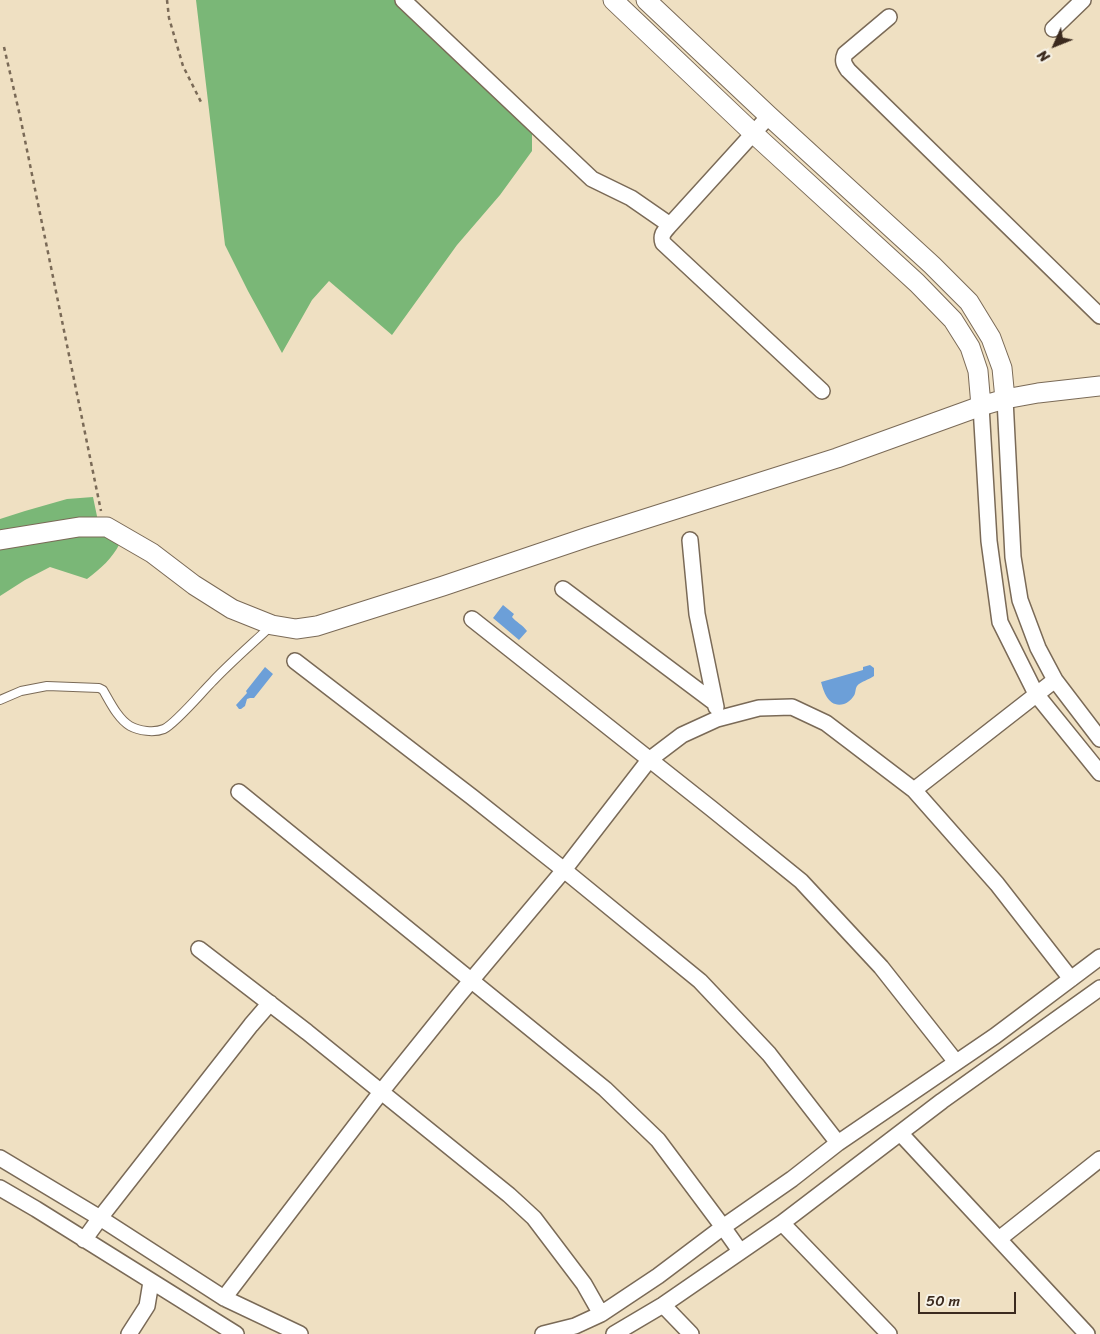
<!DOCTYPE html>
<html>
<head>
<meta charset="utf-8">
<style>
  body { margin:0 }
  #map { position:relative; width:1100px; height:1334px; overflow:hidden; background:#efe0c2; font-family:Sriracha,sans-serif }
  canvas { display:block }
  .north { position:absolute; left:1030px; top:20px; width:50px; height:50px; -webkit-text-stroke:4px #f7f3e8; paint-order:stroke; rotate:226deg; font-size:14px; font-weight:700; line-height:20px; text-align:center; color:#3b2a1e }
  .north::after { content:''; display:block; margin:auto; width:18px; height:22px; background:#3b2a1e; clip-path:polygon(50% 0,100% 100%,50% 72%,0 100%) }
  .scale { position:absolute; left:918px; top:1292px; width:98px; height:22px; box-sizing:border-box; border:2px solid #3b2a1e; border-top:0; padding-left:6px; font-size:15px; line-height:18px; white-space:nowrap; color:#3b2a1e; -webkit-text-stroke:4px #f7f3e8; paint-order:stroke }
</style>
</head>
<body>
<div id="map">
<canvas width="1100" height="1334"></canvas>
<div class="north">N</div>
<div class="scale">50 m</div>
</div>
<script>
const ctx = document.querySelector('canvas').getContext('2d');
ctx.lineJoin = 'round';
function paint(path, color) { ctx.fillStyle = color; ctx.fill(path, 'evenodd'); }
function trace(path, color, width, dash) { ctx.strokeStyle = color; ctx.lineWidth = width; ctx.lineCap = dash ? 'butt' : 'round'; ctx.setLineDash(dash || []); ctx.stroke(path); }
paint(new Path2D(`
  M 196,0 L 399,0 L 532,133 L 532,151 L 500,195 L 457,245 L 392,335 L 329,281 L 312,300 L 282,353 L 248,291 L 225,245 Z
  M 93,497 L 98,521 L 120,543 C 112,559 101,568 87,579 L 50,567 L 25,580 L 0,596 L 0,519 L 25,511 L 67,499 Z`), '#7ab777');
paint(new Path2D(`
  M 503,605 L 514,614 L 512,617 C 516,622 523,625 527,631 L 519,640 L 493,618 Z
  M 870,665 L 874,668 L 874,676 C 869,680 861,681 857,686 C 855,689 856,694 853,697 C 851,700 847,703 844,704 C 829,708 824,693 821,682 L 863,670 L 863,667 Z
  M 265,667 L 273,674 L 254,698 L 250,698 L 247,699 L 245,706 L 241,709 L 239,709 L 236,705 L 247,693 L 246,691 Z`), '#6c9fd8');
const service = new Path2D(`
  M 0,700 L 21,691 L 47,686 L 99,688 L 103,690 C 110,702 118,719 130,726 C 139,731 154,733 164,729 C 176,723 202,692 213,681 C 232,661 252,644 272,625`);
const minor = new Path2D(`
  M 403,0 L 592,179 L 631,198 L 670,225
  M 889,17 L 845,54 C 842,61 844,64 848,70 L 1100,316
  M 1053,29 L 1083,0
  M 769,116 L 670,225 C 665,231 660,234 663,243 L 822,391
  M 1005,399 L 1013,557 L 1020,600 L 1038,648 L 1055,680 L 1100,739
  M 981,406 L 989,541 L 1000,622 L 1036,694 L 1100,773
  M 690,540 L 697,614 L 716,707
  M 563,589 L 715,703
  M 472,619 L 712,809 L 801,881 L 881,967 L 956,1062
  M 295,661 L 472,797 L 564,870 L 700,981 L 769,1054 L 838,1143
  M 914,790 L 1055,680
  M 239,792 L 605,1089 L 658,1140 L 723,1227 L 740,1251
  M 199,949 L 307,1032 L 509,1195 L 534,1218 L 584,1284 L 601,1314
  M 901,1134 L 1087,1334
  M 0,1158 L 100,1218 L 224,1298 L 300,1334
  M 0,1188 L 36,1209 L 236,1334
  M 782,1223 L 889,1334
  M 999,1239 L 1100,1159
  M 84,1240 L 100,1218 L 251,1025 L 270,1003
  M 224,1298 L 381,1092 L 459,995 L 564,870 L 649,760 L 682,735 L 717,719 L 759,708 L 792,707 L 826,723 L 914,790 L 997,884 L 1071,979
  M 663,1305 L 691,1334
  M 129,1334 L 147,1306 L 151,1282
  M 543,1334 L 575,1326 L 601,1314 L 658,1276 L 723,1227 L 792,1179 L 838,1143 L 995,1036 L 1100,957
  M 614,1334 L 663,1305 L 782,1223 L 942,1101 L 1100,988`);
const tertiary = new Path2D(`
  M 613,0 L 753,133 L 917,283 L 953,320 L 970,347 L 978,371 L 981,406
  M 646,0 L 769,116 L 932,265 L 969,302 L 991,338 L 1002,368 L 1005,399
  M 0,540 L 79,527 L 107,527 L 152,553 L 194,585 L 232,609 L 272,625 L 296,629 L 317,626 L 443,586 L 588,537 L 837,458 L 981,406 L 1005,399 L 1038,393 L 1100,386`);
trace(service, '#7a6a57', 10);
trace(minor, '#7a6a57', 18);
trace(tertiary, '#7a6a57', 21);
trace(new Path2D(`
  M 167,0 L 169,18 L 183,66 L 202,104
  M 4,47 L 20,116 L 101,511`), '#7a6a57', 2.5, [4, 4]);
trace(service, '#fff', 8);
trace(minor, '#fff', 15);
trace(tertiary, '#fff', 19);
</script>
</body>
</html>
